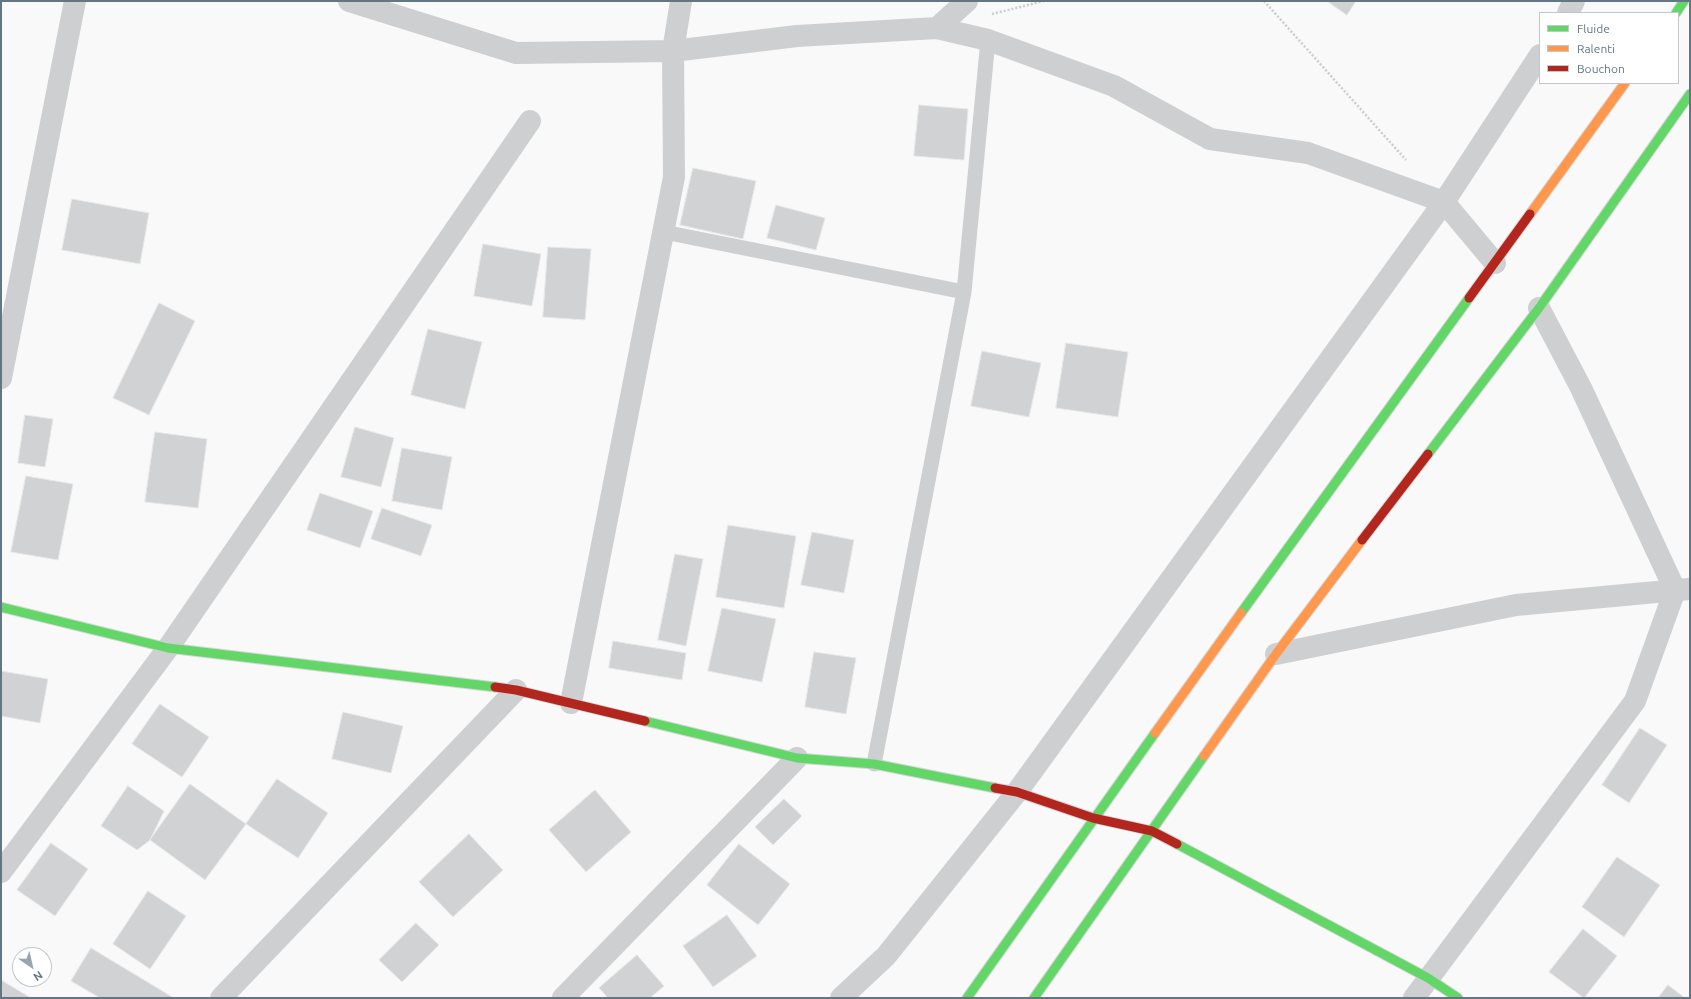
<!DOCTYPE html>
<html>
<head>
<meta charset="utf-8">
<style>
  body { margin:0 }
  #map { position:relative; width:1691px; height:999px; overflow:hidden; background:#f9f9f9; font-family:Ubuntu,sans-serif }
  canvas { display:block }
  .frame { position:absolute; inset:0; border:2px solid #657683; pointer-events:none }
  .legend { position:absolute; left:1539px; top:12px; width:140px; height:72px; box-sizing:border-box; background:#fff; border:1px solid #c1c8cd; margin:0; padding:5px 7px; list-style:none; font-size:12px; color:#657683 }
  .legend li { display:flex; align-items:center; gap:8px; height:20px }
  .legend b { width:20px; border:1px solid #c1c8cd }
  .north { position:absolute; left:12px; top:947px; width:40px; height:40px; box-sizing:border-box; background:#fff; border:1px solid #c1c8cd; border-radius:50%; rotate:146deg; font-size:11px; font-weight:700; line-height:16px; text-align:center; color:#657683 }
  .north::after { content:''; display:block; margin:auto; width:14px; height:18px; background:#99a4ac; clip-path:polygon(50% 0,100% 100%,50% 72%,0 100%) }
</style>
</head>
<body>
<div id="map">
<canvas width="1691" height="999"></canvas>
<div class="frame"></div>
<ul class="legend">
<li><b style="height:5px;background:#63d668"></b>Fluide</li>
<li><b style="height:5px;background:#ff974d"></b>Ralenti</li>
<li><b style="height:5px;background:#b3261e"></b>Bouchon</li>
</ul>
<div class="north">N</div>
</div>
<script>
const ctx = document.querySelector('canvas').getContext('2d');
ctx.lineJoin = 'round';
function paint(path, color) { ctx.fillStyle = color; ctx.fill(path, 'evenodd'); }
function trace(path, color, width, dash) { ctx.strokeStyle = color; ctx.lineWidth = width; ctx.lineCap = dash ? 'butt' : 'round'; ctx.setLineDash(dash || []); ctx.stroke(path); }
const building = new Path2D(`
  M 1327,1 L 1356,1 L 1347,15 Z
  M 919,105 L 968,109 L 964,160 L 914,156 Z
  M 693,168 L 756,181 L 743,239 L 680,225 Z
  M 72,199 L 149,213 L 140,264 L 62,250 Z
  M 776,205 L 825,218 L 816,250 L 767,238 Z
  M 483,244 L 541,254 L 532,306 L 474,296 Z
  M 548,247 L 591,249 L 585,320 L 543,317 Z
  M 159,303 L 195,321 L 149,415 L 113,398 Z
  M 428,329 L 482,342 L 465,409 L 411,395 Z
  M 1066,343 L 1128,352 L 1118,417 L 1056,408 Z
  M 982,351 L 1041,363 L 1029,417 L 971,406 Z
  M 25,415 L 53,419 L 45,467 L 18,463 Z
  M 355,427 L 394,438 L 381,487 L 341,477 Z
  M 155,432 L 207,439 L 198,508 L 145,502 Z
  M 402,448 L 452,457 L 442,510 L 392,501 Z
  M 26,476 L 73,484 L 58,560 L 11,552 Z
  M 320,493 L 373,511 L 360,548 L 307,530 Z
  M 382,508 L 432,525 L 421,556 L 371,539 Z
  M 728,525 L 796,536 L 784,608 L 716,597 Z
  M 812,532 L 854,540 L 844,593 L 801,585 Z
  M 675,554 L 703,559 L 686,646 L 658,640 Z
  M 722,608 L 776,619 L 762,682 L 708,671 Z
  M 613,641 L 686,653 L 682,680 L 609,668 Z
  M 814,652 L 856,658 L 846,714 L 805,707 Z
  M 1,671 L 48,679 L 40,723 L 1,716 Z
  M 160,704 L 209,737 L 182,777 L 132,744 Z
  M 343,712 L 403,726 L 391,773 L 332,759 Z
  M 1640,728 L 1667,745 L 1629,803 L 1602,785 Z
  M 277,779 L 328,813 L 298,858 L 246,824 Z
  M 190,784 L 246,824 L 205,880 L 150,840 Z
  M 128,786 L 164,811 L 150,840 L 137,850 L 101,826 Z
  M 595,790 L 631,832 L 586,872 L 549,830 Z
  M 784,799 L 802,816 L 773,845 L 755,827 Z
  M 469,834 L 503,870 L 453,917 L 419,882 Z
  M 51,843 L 88,869 L 55,916 L 17,890 Z
  M 739,844 L 790,884 L 758,925 L 707,885 Z
  M 1617,857 L 1660,885 L 1624,937 L 1582,907 Z
  M 148,891 L 186,916 L 150,969 L 113,944 Z
  M 727,915 L 757,956 L 713,987 L 683,946 Z
  M 416,923 L 439,945 L 402,982 L 379,960 Z
  M 1583,929 L 1617,956 L 1584,998 L 1549,972 Z
  M 91,948 L 174,998 L 100,998 L 71,981 Z
  M 637,955 L 664,986 L 650,998 L 608,998 L 599,988 Z
  M 1,980 L 31,998 L 1,998 Z
  M 1668,985 L 1685,998 L 1658,998 Z`);
paint(building, '#d0d2d3');
trace(building, '#e8e8e8', 1);
const fast = new Path2D(`
  M 1676,13 L 1684,1
  M 1428,454 L 1539,308 L 1690,94
  M 1,607 L 168,648 L 495,687
  M 1241,613 L 1469,298
  M 645,721 L 797,758 L 874,764 L 995,788
  M 1177,844 L 1428,978 L 1458,998
  M 967,998 L 1155,733
  M 1034,998 L 1204,756`);
const slow = new Path2D(`
  M 1530,214 L 1625,83
  M 1155,733 L 1241,613
  M 1204,756 L 1276,654 L 1362,540`);
const jam = new Path2D(`
  M 1469,298 L 1530,214
  M 1362,540 L 1428,454
  M 495,687 L 516,690 L 645,721
  M 995,788 L 1017,792 L 1093,818 L 1152,831 L 1177,844`);
trace(fast, '#d5d6d7', 11);
trace(slow, '#d5d6d7', 11);
trace(jam, '#d5d6d7', 11);
trace(new Path2D(`
  M 1264,1 L 1406,160
  M 992,14 L 1044,1`), '#cbcccd', 2.5, [2, 2]);
trace(new Path2D(`
  M 664,232 L 964,292 L 874,764
  M 964,292 L 988,40`), '#cecfd0', 15);
trace(new Path2D(`
  M 349,1 L 516,53 L 673,51 L 797,36 L 937,28 L 988,40 L 1114,86 L 1210,139 L 1308,153 L 1444,202 L 1495,263
  M 1568,13 L 1574,1
  M 937,28 L 967,1
  M 1,378 L 75,1
  M 1276,654 L 1516,605 L 1689,589
  M 571,703 L 674,177 L 673,51 L 681,1
  M 1,872 L 168,648 L 530,121
  M 221,998 L 516,690
  M 563,998 L 797,758
  M 841,998 L 886,956 L 1017,792 L 1444,202 L 1540,55
  M 1414,998 L 1635,701 L 1675,590 L 1581,388 L 1539,308`), '#cecfd0', 22);
trace(fast, '#63d668', 9);
trace(slow, '#ff974d', 9);
trace(jam, '#b3261e', 9);
</script>
</body>
</html>
